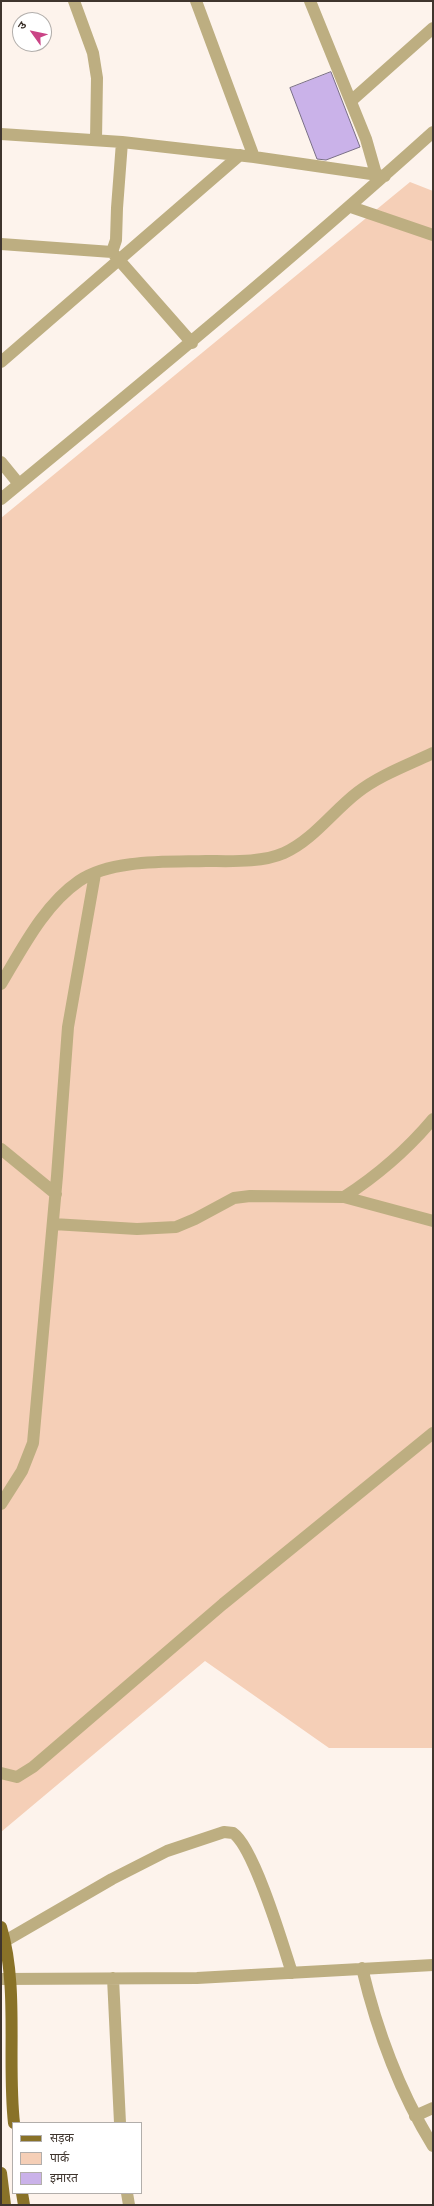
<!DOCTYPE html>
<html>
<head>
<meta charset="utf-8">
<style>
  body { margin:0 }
  #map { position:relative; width:434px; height:2206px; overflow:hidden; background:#fdf3ec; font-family:"Source Serif 4","Noto Sans Devanagari",serif }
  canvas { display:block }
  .frame { position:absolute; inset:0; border:2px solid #3f352e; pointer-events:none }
  .legend { position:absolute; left:12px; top:2122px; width:130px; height:72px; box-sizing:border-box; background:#fff; border:1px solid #b2aeab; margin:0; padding:5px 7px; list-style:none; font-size:12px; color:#3f352e }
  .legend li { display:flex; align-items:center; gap:8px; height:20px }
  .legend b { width:20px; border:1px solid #b2aeab }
  .north { position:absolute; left:12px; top:12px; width:40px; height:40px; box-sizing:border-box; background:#fff; border:1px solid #b2aeab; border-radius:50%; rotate:303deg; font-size:11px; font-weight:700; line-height:16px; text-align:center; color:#3f352e }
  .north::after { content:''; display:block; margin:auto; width:14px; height:18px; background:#ca4486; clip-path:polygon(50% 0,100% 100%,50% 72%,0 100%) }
</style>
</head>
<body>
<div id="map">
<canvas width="434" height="2206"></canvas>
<div class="frame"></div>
<ul class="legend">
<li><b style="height:5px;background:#897228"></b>सड़क</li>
<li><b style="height:11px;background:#f5cfb7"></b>पार्क</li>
<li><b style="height:11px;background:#cab2e9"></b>इमारत</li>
</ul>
<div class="north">उ</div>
</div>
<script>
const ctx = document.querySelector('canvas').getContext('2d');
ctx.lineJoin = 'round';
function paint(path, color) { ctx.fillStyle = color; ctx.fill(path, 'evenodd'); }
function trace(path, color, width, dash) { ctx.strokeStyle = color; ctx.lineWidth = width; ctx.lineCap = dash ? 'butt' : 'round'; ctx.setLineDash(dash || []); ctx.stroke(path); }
paint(new Path2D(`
  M 410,182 L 433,191 L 433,1748 L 329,1748 L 205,1661 L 1,1832 L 1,518 Z`), '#f5cfb7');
const building = new Path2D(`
  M 331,72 L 360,147 L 326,160 L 317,159 L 290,88 Z`);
paint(building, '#cab2e9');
trace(building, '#796f86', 1);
trace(new Path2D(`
  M 74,1 L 93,53 L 97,78 L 96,140
  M 196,1 L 254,157
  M 310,1 L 366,139 L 376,174
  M 351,101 L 433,28
  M 1,134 L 122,142 L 254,157 L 385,176
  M 351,207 L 433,235
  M 1,244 L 112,252 L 192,343
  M 112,252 L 116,240 L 117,208 L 122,142
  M 1,362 L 240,155
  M 1,462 L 19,484
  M 1,499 C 147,379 292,259 433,132
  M 1,984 C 22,949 44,905 79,881 C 111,859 168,862 206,861 C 230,861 261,863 284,853 C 313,840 333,811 358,792 C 380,775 408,765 433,753
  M 1,1149 L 56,1194
  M 344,1197 C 378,1175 407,1150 433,1119
  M 53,1224 L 137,1229 L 176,1227 L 195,1219 L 234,1198 L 250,1196 L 344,1197 L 433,1221
  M 1,1504 L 22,1471 L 33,1443 L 57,1176 L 68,1027 L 95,874
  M 1,1773 L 17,1777 L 33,1767 L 223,1604 L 433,1433
  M 5,1941 L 112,1879 L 167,1851 L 224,1832 L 233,1833 C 254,1847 283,1945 292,1973
  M 362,1968 C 377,2031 399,2091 433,2146
  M 113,1978 L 120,2123
  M 1,1979 L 197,1978 L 433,1965
  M 415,2116 L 433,2108
  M 127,2193 L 129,2205`), '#bdae81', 12);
trace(new Path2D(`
  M 1,1927 C 19,1987 7,2060 14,2123
  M 1,2173 L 5,2205
  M 22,2193 L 24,2205`), '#897228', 12);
</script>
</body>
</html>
